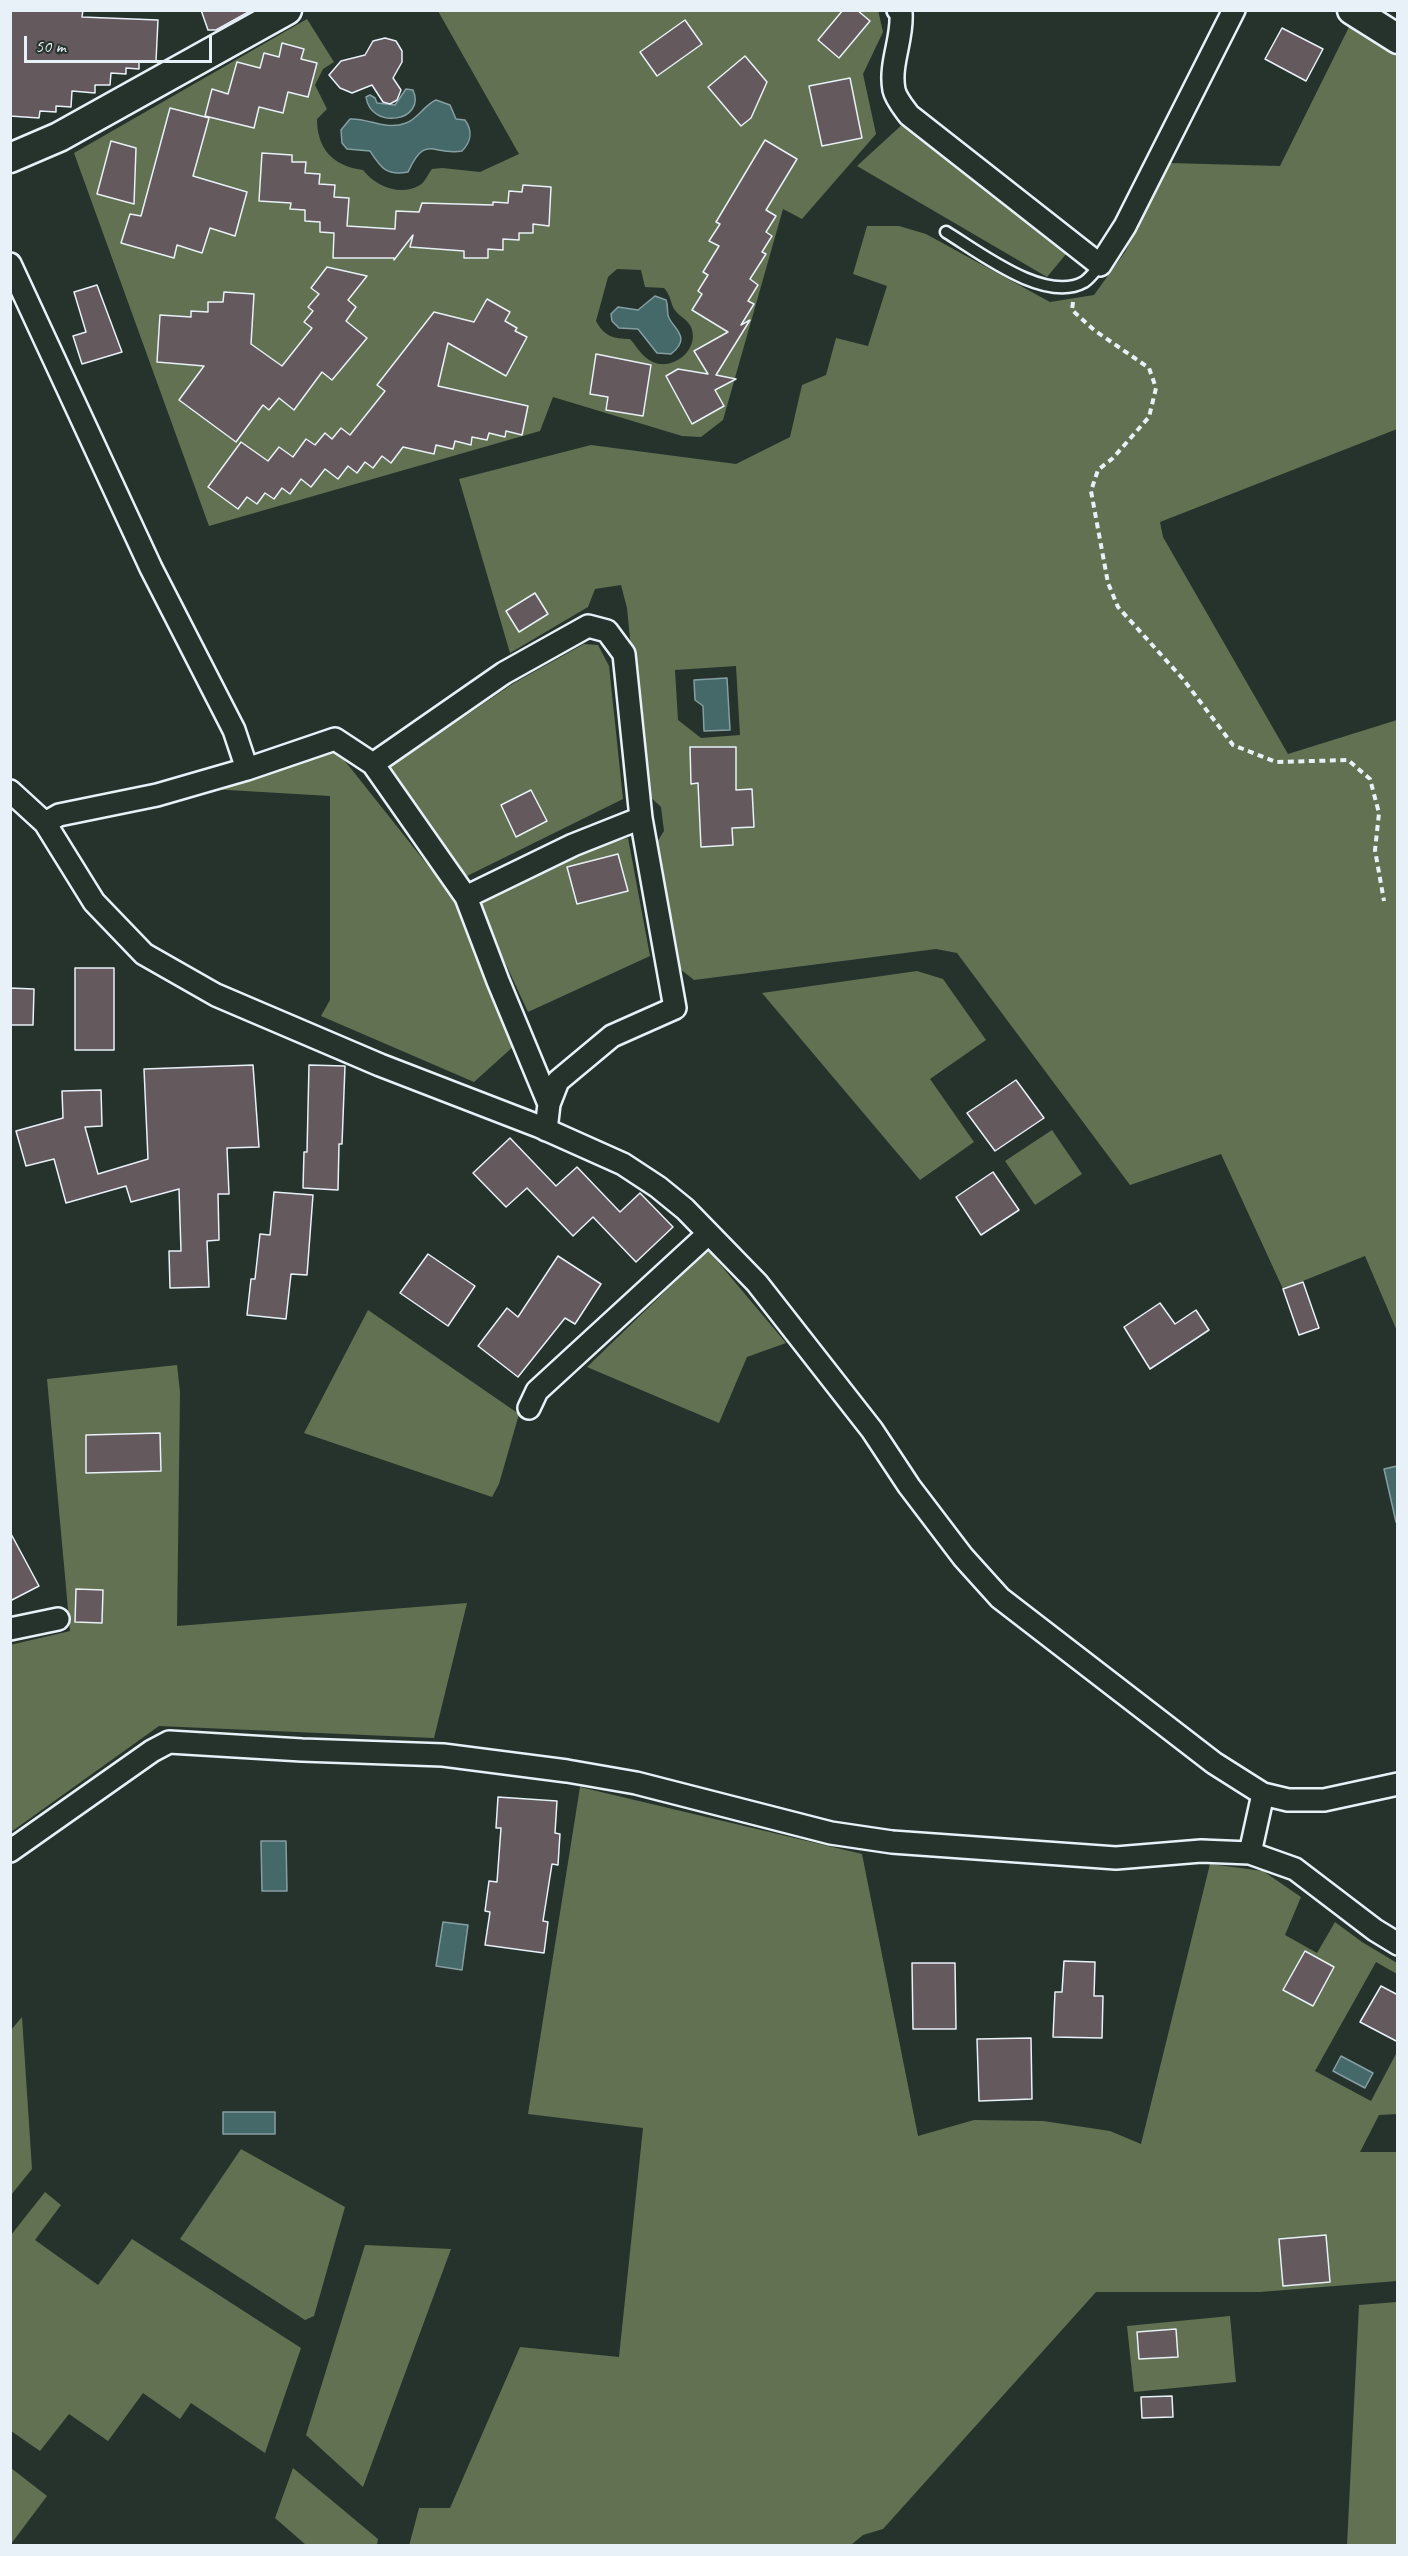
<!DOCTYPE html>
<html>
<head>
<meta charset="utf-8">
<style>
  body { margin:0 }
  #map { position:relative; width:1408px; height:2556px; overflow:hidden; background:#26332d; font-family:Caveat,sans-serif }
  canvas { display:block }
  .frame { position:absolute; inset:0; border:12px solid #e8f1f8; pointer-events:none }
  .scale { position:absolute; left:24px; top:36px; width:188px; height:27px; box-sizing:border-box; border:3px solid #e8f1f8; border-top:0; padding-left:8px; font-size:18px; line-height:21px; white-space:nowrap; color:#e8f1f8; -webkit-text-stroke:4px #26332d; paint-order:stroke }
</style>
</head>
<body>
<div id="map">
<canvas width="1408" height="2556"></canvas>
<div class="frame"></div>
<div class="scale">50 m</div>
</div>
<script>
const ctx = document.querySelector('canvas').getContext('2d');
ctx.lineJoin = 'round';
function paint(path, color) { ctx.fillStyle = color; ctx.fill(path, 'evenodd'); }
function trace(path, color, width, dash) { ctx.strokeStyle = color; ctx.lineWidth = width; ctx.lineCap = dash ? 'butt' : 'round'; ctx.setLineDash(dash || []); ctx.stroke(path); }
paint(new Path2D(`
  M 878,10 L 883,32 L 863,74 L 876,134 L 802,219 L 783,209 L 723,420 L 701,437 L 682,436 L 553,397 L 540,431 L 209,526 L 74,153 L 307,19 L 334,62 L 323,69 L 315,85 L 327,109 L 317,119 C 317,149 333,166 363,170 C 375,186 401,197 420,185 C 425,182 428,174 432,169 L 442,168 L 480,172 L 519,154 L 438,11 ZM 617,269 L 641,270 L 645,287 L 664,288 C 671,296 670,301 674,309 C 679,317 690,320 692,330 C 698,351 672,371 653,362 C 642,357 638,348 630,339 C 613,339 604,336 596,321 L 608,277 Z
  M 1351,23 L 1397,51 L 1397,429 L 1160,522 L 1163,537 L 1288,754 L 1397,720 L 1397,1331 L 1365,1256 L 1283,1289 L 1221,1154 L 1130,1185 L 957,953 L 936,949 L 694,980 L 680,969 L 657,842 L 664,831 L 661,807 L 645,792 L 627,608 L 621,585 L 595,589 L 588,607 L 510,653 L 459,479 L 591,445 L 736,464 L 790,437 L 802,385 L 826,375 L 836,338 L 868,346 L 887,286 L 853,274 L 867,226 L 899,226 L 926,234 L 1050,302 L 1094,295 L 1125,252 L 1168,163 L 1280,166 ZM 736,666 L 740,735 L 701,738 L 678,720 L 675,670 Z
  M 905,122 L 1067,253 L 1047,277 L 857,166 Z
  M 584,644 L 598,645 L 609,666 L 623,799 L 465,877 L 390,767 L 514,683 Z
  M 337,751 L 453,897 L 515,1045 L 474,1082 L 321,1016 L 330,1000 L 330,796 L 211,789 Z
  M 628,838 L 650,956 L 528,1012 L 477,902 L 573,853 Z
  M 917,971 L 943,979 L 986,1040 L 930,1079 L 974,1142 L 920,1180 L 762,993 Z
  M 1052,1130 L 1082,1174 L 1035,1205 L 1005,1161 Z
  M 708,1250 L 786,1343 L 747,1357 L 719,1423 L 587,1367 Z
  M 368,1310 L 519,1414 L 499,1484 L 492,1497 L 304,1433 Z
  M 177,1365 L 180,1392 L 177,1626 L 467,1603 L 434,1738 L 159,1726 L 11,1832 L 10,1645 L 70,1631 L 47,1379 Z
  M 580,1787 L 862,1854 L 918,2136 L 974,2120 L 1043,2121 L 1110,2131 L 1141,2144 L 1210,1864 L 1263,1871 L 1301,1897 L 1285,1935 L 1317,1953 L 1335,1922 L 1362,1942 L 1397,1963 L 1397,1974 L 1376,1962 L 1315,2071 L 1371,2101 L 1397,2052 L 1397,2114 L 1379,2115 L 1360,2152 L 1397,2152 L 1397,2281 L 1260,2292 L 1096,2292 L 883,2529 L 863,2535 L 851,2545 L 409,2546 L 419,2508 L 450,2508 L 520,2347 L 619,2357 L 643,2128 L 528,2114 Z
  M 22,2017 L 32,2169 L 11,2195 L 11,2030 Z
  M 241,2149 L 345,2207 L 314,2316 L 305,2320 L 180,2239 Z
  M 45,2192 L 61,2205 L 35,2240 L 98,2285 L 132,2239 L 301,2348 L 265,2453 L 191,2403 L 180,2419 L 143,2393 L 108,2441 L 69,2414 L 40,2451 L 11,2431 L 11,2235 Z
  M 365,2245 L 451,2249 L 363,2487 L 306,2435 Z
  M 1397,2302 L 1397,2545 L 1347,2545 L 1359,2305 Z
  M 1230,2316 L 1236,2382 L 1134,2392 L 1127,2326 Z
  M 11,2468 L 47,2496 L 11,2544 L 10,2544 Z
  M 293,2468 L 378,2539 L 377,2545 L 306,2545 L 275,2518 Z`), '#627152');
const water = new Path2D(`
  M 406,89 L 413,90 C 427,121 371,131 366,97 L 370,95 L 375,98 L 377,103 L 395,105 Z
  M 436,100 L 450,105 L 456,119 L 465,120 C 473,131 471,142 462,151 C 432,156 426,133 408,172 C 386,176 381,168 370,151 L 347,149 L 342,143 L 341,130 L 350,119 C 369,118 386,131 406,123 C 418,119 424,105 436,100 Z
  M 655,296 L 666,300 C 668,305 667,309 668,315 C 670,327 694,336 671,354 L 657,353 L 638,329 L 619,328 L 612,321 L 611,314 L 618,307 L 638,310 Z
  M 727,678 L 730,730 L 704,731 L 703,706 L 695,700 L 694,680 Z
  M 1397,1466 L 1398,1522 L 1396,1522 L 1384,1469 Z
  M 261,1841 L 286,1841 L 287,1891 L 262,1891 Z
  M 443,1922 L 468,1925 L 462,1970 L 436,1966 Z
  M 1341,2056 L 1373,2073 L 1365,2088 L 1333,2071 Z
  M 223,2112 L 275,2112 L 275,2134 L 223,2134 Z`);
paint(water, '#446968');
trace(water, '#869fa2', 1.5);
const building = new Path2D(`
  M 10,10 L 83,10 L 82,17 L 158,20 L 156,61 L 139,61 L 139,69 L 126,68 L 126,74 L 111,73 L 110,85 L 95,85 L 95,93 L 72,91 L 71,107 L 56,106 L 56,112 L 40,111 L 39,118 L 10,116 Z
  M 201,10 L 252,10 L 216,30 L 208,30 Z
  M 843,10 L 857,10 L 870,21 L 839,58 L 818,40 Z
  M 685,20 L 702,44 L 657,76 L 640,52 Z
  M 1282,28 L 1323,49 L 1306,81 L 1265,59 Z
  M 385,38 L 396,41 L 402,51 L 402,62 L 393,78 L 401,90 L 397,100 L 390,104 L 383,102 L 372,85 L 352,93 L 340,88 L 329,75 L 341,61 L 365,55 L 373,41 Z
  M 282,43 L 304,49 L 301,59 L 317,63 L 308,97 L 288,92 L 283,113 L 259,107 L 254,128 L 205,116 L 212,89 L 228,94 L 237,62 L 260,68 L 264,53 L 279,57 Z
  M 745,56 L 767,82 L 751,118 L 741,126 L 708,87 Z
  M 850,78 L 862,138 L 822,146 L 809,86 Z
  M 170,108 L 209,118 L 193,176 L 247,192 L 235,236 L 210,228 L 202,253 L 177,245 L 174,258 L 121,243 L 130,214 L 141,216 Z
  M 765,140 L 797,159 L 766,210 L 776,216 L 766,232 L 772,236 L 762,252 L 766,254 L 750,279 L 758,285 L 748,301 L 754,304 L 741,325 L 750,320 L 716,375 L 736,379 L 715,390 L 724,406 L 692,424 L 666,376 L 678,369 L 708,374 L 694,351 L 728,332 L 692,310 L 702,294 L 698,291 L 708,275 L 703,272 L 719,246 L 709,241 L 720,224 L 716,222 Z
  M 111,141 L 136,148 L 134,204 L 97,194 Z
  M 262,153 L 292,155 L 292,162 L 306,162 L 305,173 L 320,174 L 319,184 L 335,185 L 334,197 L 349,198 L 347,226 L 395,229 L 396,211 L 419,212 L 422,203 L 493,205 L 493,202 L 508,203 L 509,191 L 522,192 L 523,185 L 551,187 L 549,226 L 533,224 L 533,233 L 519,233 L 519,240 L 503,239 L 503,250 L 488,249 L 488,258 L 464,258 L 464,251 L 410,247 L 413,235 L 394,260 L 394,258 L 333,258 L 334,233 L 320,232 L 320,222 L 305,221 L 305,210 L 290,209 L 291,203 L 259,201 Z
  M 327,267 L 367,276 L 348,300 L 356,307 L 346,321 L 367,338 L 332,380 L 322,372 L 294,410 L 279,398 L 269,410 L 263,405 L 236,442 L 179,400 L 204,366 L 157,362 L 160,315 L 191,317 L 191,311 L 208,312 L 208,302 L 223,302 L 224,292 L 254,294 L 251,344 L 282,366 L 312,328 L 304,322 L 313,311 L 308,307 L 319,294 L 311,288 Z
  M 97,285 L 122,352 L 82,364 L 73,336 L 86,332 L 74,292 Z
  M 487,299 L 510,312 L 505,321 L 517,328 L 515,331 L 527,337 L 506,376 L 448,343 L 438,386 L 528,406 L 522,435 L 506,431 L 505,437 L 489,433 L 487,440 L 472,437 L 471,445 L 455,441 L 453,449 L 436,445 L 434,454 L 403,447 L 391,463 L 382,456 L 373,468 L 365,462 L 357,473 L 348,466 L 338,479 L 325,469 L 311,487 L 301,479 L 290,494 L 282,488 L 274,499 L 265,493 L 257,504 L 247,497 L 238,509 L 208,487 L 241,442 L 268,461 L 279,447 L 293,457 L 306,439 L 315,445 L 325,433 L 332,439 L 341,428 L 350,435 L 385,391 L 377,385 L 434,312 L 474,322 Z
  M 596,354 L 651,365 L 643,416 L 606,410 L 608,397 L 590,394 Z
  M 535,593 L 548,614 L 519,632 L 506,611 Z
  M 690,747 L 736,747 L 736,790 L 752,789 L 754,827 L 732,828 L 733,845 L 701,847 L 698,783 L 691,784 Z
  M 531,790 L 547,821 L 516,837 L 501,805 Z
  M 618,854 L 628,891 L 577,904 L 567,867 Z
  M 75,968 L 114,968 L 114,1050 L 75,1050 Z
  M 10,988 L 34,989 L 33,1025 L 10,1025 Z
  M 253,1065 L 259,1147 L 227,1148 L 229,1194 L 218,1194 L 219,1240 L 207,1241 L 209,1287 L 170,1288 L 169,1251 L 181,1251 L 179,1189 L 131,1202 L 126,1186 L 66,1203 L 54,1159 L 26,1166 L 16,1131 L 63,1118 L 62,1091 L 101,1090 L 102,1126 L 85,1127 L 98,1174 L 148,1159 L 144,1069 Z
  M 309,1065 L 345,1066 L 342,1144 L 339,1144 L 338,1190 L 303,1188 L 304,1152 L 307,1152 Z
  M 1016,1080 L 1044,1118 L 995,1151 L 967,1113 Z
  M 510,1138 L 556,1186 L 577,1167 L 620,1212 L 640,1193 L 673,1227 L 636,1262 L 593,1217 L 573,1236 L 527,1188 L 506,1207 L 473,1173 Z
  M 993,1172 L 1019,1210 L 981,1235 L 956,1197 Z
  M 274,1192 L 313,1195 L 307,1275 L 291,1274 L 286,1319 L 247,1315 L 251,1279 L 255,1279 L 260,1234 L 270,1235 Z
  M 428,1254 L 475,1286 L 448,1326 L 400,1293 Z
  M 558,1256 L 601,1284 L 575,1324 L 565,1318 L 518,1377 L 478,1346 L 507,1308 L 518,1317 Z
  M 1303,1282 L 1319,1328 L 1299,1335 L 1283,1289 Z
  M 1160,1303 L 1175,1324 L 1196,1310 L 1209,1330 L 1150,1369 L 1124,1327 Z
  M 160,1433 L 161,1471 L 86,1473 L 86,1435 Z
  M 10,1532 L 39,1586 L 10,1601 Z
  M 76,1589 L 103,1590 L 102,1623 L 75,1622 Z
  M 498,1797 L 557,1801 L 555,1833 L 560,1834 L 558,1865 L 552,1864 L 543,1921 L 548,1922 L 544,1953 L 485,1945 L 490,1912 L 485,1911 L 489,1881 L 497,1882 L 501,1828 L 496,1828 Z
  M 1305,1951 L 1334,1967 L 1313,2006 L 1283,1990 Z
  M 1064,1961 L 1095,1962 L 1094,1996 L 1103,1996 L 1102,2038 L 1053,2037 L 1055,1992 L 1062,1992 Z
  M 912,1963 L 955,1963 L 956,2029 L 913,2029 Z
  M 1381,1986 L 1398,1995 L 1398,2042 L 1360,2022 Z
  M 1031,2038 L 1032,2099 L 979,2101 L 977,2039 Z
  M 1326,2235 L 1330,2282 L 1283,2286 L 1279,2239 Z
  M 1176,2329 L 1178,2357 L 1139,2359 L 1137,2332 Z
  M 1172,2396 L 1173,2417 L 1142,2418 L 1141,2397 Z`);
paint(building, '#64595c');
trace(building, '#e8f1f8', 1.5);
const lane = new Path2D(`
  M 946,232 C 979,252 1045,304 1084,282 C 1090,278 1095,271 1100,265`);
const street = new Path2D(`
  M 898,10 L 901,13 C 903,39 889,64 894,90 C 896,99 904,108 909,115 L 1100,265 L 1125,226 L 1234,10
  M 10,264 L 151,568 L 234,730 L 247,769 L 157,795 L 59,815 L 45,823
  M 373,764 L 504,673 L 588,626 L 607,631 L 624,654 L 641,818 L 675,1008 L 612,1036 L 558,1081 L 549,1104 L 546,1130
  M 247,769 L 335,739 L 373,764 L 466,897
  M 10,791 L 45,823 L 94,902 L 144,954 L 216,995 L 380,1065 L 538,1126 L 623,1164 L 658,1187 L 685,1209 L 757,1283 L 872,1430 L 909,1486 L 963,1557 L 1000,1598 L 1214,1763 L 1263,1794 L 1288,1800 L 1324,1800 L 1398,1784
  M 549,1104 L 498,981 L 466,897 L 573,845 L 641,818
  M 529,1408 L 537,1391 L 708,1234
  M 10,1629 L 58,1619
  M 10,1851 L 152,1751 L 169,1742 L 302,1750 L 443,1755 L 567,1771 L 636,1783 L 831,1833 L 892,1842 L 1116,1858 L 1201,1851 L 1250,1853 L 1295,1869 L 1375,1930 L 1398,1944
  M 1250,1853 L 1263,1794`);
const secondary = new Path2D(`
  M 1352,10 L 1398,39
  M 10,158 L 59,137 L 287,10`);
trace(lane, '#e8f1f8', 15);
trace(street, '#e8f1f8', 26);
trace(secondary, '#e8f1f8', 33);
trace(new Path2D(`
  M 1073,302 L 1072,310 L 1094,330 L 1149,368 L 1156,388 L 1149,417 L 1113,458 L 1098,470 L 1091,491 L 1108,583 L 1118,607 L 1183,679 L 1233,745 L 1276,762 L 1348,760 L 1370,779 L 1379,813 L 1375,850 L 1384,901`), '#e8f1f8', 4, [6, 4.5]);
trace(lane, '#26332d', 10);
trace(street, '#26332d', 21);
trace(secondary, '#26332d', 28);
</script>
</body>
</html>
